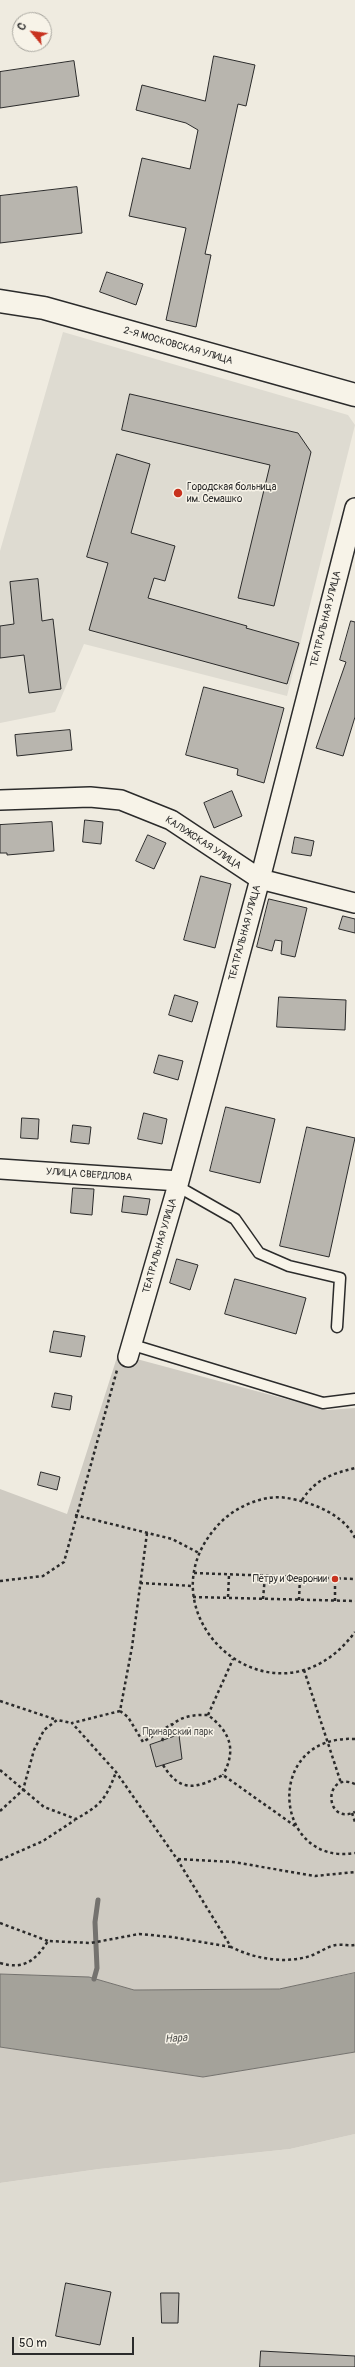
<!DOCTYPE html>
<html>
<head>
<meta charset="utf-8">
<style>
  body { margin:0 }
  #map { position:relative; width:355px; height:2367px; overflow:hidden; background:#efebe0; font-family:Pangolin,sans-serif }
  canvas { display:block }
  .north { position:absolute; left:12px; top:12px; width:40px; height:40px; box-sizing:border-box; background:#f7f3e8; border:1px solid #a5a39c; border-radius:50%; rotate:299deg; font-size:11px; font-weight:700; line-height:16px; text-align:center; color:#2b2b2b }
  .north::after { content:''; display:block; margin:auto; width:14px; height:18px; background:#c8321e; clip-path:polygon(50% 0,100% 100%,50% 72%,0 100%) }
  .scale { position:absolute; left:12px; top:2337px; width:122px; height:18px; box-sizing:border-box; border:2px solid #2b2b2b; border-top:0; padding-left:5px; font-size:12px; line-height:14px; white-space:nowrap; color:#2b2b2b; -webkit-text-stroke:3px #f7f3e8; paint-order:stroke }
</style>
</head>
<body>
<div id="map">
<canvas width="355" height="2367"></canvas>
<div class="north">С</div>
<div class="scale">50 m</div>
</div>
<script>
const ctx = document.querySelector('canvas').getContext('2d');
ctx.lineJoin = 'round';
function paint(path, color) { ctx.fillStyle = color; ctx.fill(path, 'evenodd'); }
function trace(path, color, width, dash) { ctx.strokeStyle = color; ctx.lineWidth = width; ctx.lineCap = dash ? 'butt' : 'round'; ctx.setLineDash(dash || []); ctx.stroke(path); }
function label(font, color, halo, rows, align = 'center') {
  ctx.font = font + ' Pangolin,sans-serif'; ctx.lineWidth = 3; ctx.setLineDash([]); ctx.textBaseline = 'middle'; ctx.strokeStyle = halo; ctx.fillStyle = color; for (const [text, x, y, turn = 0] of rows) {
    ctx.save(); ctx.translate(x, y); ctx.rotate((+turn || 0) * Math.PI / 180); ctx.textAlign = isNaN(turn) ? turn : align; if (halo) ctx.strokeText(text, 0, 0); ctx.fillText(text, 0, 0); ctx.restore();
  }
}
paint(new Path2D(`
  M 63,332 L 348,415 L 355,425 L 287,696 L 84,644 L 55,712 L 0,723 L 0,551 Z
  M 355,2134 L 355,2367 L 0,2367 L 0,2183 L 99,2169 L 290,2149 Z`), '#dedbd1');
paint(new Path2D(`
  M 118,1354 L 327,1410 L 355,1408 L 355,1973 L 279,1989 L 134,1990 L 89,1977 L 0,1974 L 0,1489 L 67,1514 Z
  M 0,2047 L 203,2077 L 355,2052 L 355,2134 L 290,2149 L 99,2169 L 0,2183 Z`), '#cfcbc2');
const water = new Path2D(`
  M 355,1973 L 355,2052 L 203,2077 L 0,2047 L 0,1974 L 89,1977 L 134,1990 L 279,1989 Z`);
paint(water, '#a4a29a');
trace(water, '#74726e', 1);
trace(new Path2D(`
  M 94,1979 L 97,1968 L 95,1922 L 98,1900`), '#74726e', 5);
const building = new Path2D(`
  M 214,56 L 255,65 L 246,106 L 238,104 L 205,254 L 211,255 L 196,327 L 166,320 L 186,228 L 129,216 L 142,158 L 190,169 L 198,130 L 186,123 L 136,110 L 142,85 L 205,101 Z
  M 74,61 L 79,96 L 0,108 L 0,72 Z
  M 77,187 L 82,233 L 0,243 L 0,196 Z
  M 107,272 L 143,284 L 136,305 L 100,292 Z
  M 130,394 L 298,433 L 311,452 L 274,606 L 238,598 L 270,465 L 122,430 Z
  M 117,454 L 150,464 L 131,533 L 175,546 L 165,581 L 154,578 L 148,598 L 247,626 L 246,628 L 299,643 L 287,684 L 89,630 L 108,563 L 87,557 Z
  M 38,579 L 42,621 L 53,619 L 61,689 L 29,693 L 24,655 L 0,658 L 0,626 L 14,624 L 10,582 Z
  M 351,621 L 355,622 L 355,717 L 343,756 L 316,748 L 346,662 L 340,660 Z
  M 204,687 L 284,708 L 264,783 L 237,775 L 238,769 L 186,755 Z
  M 70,730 L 72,750 L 17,756 L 15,735 Z
  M 232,791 L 242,816 L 214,828 L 204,803 Z
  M 85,820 L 103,822 L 101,844 L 83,842 Z
  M 52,822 L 54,851 L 7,855 L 7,853 L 0,853 L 0,825 Z
  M 148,835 L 166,843 L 154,869 L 136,861 Z
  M 295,837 L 314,841 L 311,856 L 292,853 Z
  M 201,876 L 231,884 L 215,948 L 184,940 Z
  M 269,899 L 307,908 L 295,957 L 281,954 L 282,941 L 275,940 L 272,951 L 257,947 Z
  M 343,916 L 355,919 L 355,933 L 339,929 Z
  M 175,995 L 198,1002 L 192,1022 L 169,1015 Z
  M 279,997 L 346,1000 L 345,1030 L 277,1027 Z
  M 159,1055 L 183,1061 L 178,1080 L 154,1073 Z
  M 226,1107 L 275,1119 L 260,1183 L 210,1171 Z
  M 144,1113 L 167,1119 L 162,1144 L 138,1139 Z
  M 22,1118 L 39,1119 L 38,1139 L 21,1138 Z
  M 73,1125 L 91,1127 L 89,1144 L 71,1142 Z
  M 307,1127 L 355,1138 L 329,1257 L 280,1246 Z
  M 73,1188 L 94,1189 L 92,1215 L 71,1213 Z
  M 124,1196 L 150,1199 L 147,1215 L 122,1212 Z
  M 177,1259 L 198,1265 L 190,1290 L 170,1283 Z
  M 235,1279 L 306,1298 L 296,1334 L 225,1314 Z
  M 54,1331 L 85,1336 L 81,1357 L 50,1352 Z
  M 55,1393 L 72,1396 L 70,1410 L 52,1407 Z
  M 41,1472 L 60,1477 L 57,1490 L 38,1485 Z
  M 179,1735 L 182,1759 L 156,1767 L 150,1745 Z
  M 66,2283 L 111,2292 L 100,2345 L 56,2336 Z
  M 161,2293 L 179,2293 L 178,2323 L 162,2323 Z
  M 261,2351 L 355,2356 L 355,2367 L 260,2367 Z`);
paint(building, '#b8b5ae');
trace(building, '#2b2b2b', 1);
const lane = new Path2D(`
  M 177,1186 L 235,1219 L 259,1253 L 289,1266 L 340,1278 L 337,1327
  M 133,1345 L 323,1403 L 355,1399`);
const street = new Path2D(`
  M 0,800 L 90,797 L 121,800 L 171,820 L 260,879 L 355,903
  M 0,1169 L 179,1181
  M 128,1357 L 179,1181 L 260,879 L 355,508`);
const secondary = new Path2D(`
  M 0,301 L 44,308 L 355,395`);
trace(lane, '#2b2b2b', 13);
trace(street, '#2b2b2b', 22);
trace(secondary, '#2b2b2b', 25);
trace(new Path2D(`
  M 302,1500 C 316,1479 331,1474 355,1468
  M 75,1515 L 172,1539 L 199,1553
  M 147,1533 L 132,1647 L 120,1711 L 72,1723 L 116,1772 L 177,1859 L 231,1947 C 255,1959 285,1964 310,1956 C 319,1953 328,1946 336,1945 C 343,1944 349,1946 355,1945
  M 355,1538 C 344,1514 311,1502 287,1498 C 265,1494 238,1506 223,1520 C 130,1610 274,1741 355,1632
  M 194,1573 L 355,1579
  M 0,1581 L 43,1576 L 64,1562 L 117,1370
  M 140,1583 L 193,1586
  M 193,1597 L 355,1601
  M 228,1597 L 229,1575
  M 263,1599 L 265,1576
  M 299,1600 L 300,1577
  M 335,1601 L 335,1579
  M 304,1670 L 341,1783
  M 0,1701 L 57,1720
  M 120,1711 L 128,1717 L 143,1742 L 172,1724
  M 208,1715 L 233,1659
  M 355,1739 C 262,1734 273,1867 355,1853
  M 162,1741 C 169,1720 186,1714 208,1715 C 230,1732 237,1749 223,1775
  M 163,1765 C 181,1794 197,1788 223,1775 L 295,1826
  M 0,1770 L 44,1807 L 76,1819 C 101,1805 106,1799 116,1772
  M 355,1784 C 323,1770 324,1826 355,1812
  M 0,1811 L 23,1790 L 34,1750 L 44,1730 L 57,1720 L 72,1723
  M 352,1813 L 355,1822
  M 178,1859 L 233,1862 L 315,1876 L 355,1872
  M 0,1860 L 43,1841 L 75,1820
  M 0,1923 L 48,1941
  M 0,1963 C 24,1970 35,1961 48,1941 L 91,1943 L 139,1934 L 172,1937 L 231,1947`), '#2b2b2b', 2.5, [3, 3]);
trace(lane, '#f7f3e8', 10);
trace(street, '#f7f3e8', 19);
trace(secondary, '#f7f3e8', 22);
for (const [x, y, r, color] of [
  [178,493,5,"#c8321e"],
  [335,1579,4,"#c8321e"]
]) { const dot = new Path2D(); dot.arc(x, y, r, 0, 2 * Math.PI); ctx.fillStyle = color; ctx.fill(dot); trace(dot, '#f7f3e8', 1.5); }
label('10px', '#2b2b2b', '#f7f3e8', [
  ["2-Я МОСКОВСКАЯ УЛИЦА",178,346,16],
  ["ТЕАТРАЛЬНАЯ УЛИЦА",326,619,-76],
  ["КАЛУЖСКАЯ УЛИЦА",203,843,33],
  ["ТЕАТРАЛЬНАЯ УЛИЦА",245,933,-75],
  ["УЛИЦА СВЕРДЛОВА",89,1175,4],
  ["ТЕАТРАЛЬНАЯ УЛИЦА",160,1246,-74]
]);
label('10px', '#2b2b2b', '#f7f3e8', [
  ["Городская больница",187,487],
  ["им. Семашко",187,499],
  ["Петру и Февронии",327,1579,"right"]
], 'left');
label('10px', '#545351', '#f7f3e8', [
  ["Принарский парк",178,1732]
]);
label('italic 11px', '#555552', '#f7f3e8', [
  ["Нара",176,2039,-4]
]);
</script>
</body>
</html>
